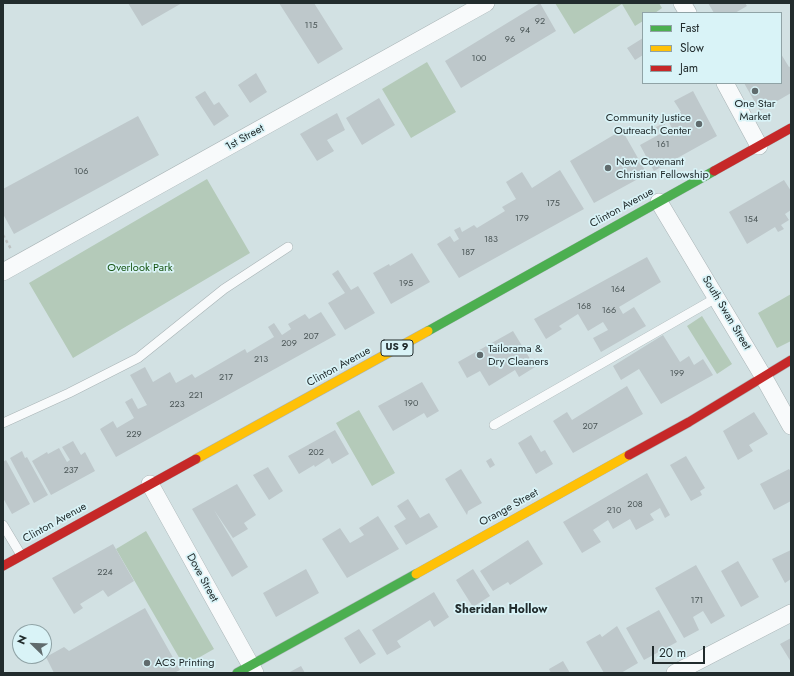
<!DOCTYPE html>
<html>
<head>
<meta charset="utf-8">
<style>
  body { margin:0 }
  #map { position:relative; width:794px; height:676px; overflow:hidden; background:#d2e1e3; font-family:Jost,sans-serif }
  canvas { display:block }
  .frame { position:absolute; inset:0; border:4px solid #222c2d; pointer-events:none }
  .legend { position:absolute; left:642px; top:12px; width:140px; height:72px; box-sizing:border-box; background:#d9f3f7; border:1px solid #90a3a6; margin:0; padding:5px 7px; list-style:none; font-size:12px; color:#222c2d }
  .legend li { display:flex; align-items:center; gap:8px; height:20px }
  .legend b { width:20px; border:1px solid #90a3a6 }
  .north { position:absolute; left:12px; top:624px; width:40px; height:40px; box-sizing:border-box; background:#d9f3f7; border:1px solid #90a3a6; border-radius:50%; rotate:293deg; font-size:11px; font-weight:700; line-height:16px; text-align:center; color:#222c2d }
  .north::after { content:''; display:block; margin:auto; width:14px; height:18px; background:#606b6d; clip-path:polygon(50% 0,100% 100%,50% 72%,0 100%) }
  .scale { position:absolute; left:652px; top:646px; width:53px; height:18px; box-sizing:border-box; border:2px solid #222c2d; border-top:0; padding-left:5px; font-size:12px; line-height:14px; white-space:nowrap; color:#222c2d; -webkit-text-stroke:3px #d9f3f7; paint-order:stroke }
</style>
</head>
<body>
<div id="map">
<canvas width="794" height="676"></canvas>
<div class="frame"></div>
<ul class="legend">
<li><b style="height:5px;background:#4caf50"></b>Fast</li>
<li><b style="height:5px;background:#ffc107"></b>Slow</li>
<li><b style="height:5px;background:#c62828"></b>Jam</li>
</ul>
<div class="north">N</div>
<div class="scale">20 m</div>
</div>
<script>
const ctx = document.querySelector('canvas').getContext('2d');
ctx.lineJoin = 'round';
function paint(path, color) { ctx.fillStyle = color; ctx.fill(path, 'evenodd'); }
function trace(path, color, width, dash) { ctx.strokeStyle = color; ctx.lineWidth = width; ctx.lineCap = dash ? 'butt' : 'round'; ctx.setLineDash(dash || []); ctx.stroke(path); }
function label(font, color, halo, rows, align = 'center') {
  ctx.font = font + ' Jost,sans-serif'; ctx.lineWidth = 3.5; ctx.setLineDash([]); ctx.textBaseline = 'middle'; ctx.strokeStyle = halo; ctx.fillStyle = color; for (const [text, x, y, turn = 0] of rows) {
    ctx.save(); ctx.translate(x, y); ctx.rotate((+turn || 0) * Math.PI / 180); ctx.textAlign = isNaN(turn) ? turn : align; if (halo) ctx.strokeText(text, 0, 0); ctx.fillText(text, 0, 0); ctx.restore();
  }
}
paint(new Path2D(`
  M 555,3 L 659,3 L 662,8 L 655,13 L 643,13 L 643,21 L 635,26 L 622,4 L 574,34 Z
  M 427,62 L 456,112 L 411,138 L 382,89 Z
  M 207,179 L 250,253 L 73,358 L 29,283 Z
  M 791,294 L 791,341 L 777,348 L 758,313 Z
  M 702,316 L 732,364 L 717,374 L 687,326 Z
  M 359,410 L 395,473 L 372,486 L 336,423 Z
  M 146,531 L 214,649 L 184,666 L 116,549 Z`), '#b4cab9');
paint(new Path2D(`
  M 128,3 L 182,3 L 142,26 Z
  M 279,3 L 314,3 L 343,49 L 318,64 Z
  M 540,3 L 556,31 L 461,88 L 445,61 Z
  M 708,3 L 745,3 L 747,6 L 735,13 L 714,13 Z
  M 643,38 L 643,55 L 635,60 L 627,48 Z
  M 781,54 L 789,67 L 791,66 L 791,93 L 760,111 L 744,83 L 781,83 Z
  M 256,73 L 267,92 L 250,103 L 238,85 Z
  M 205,91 L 214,105 L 219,102 L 229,116 L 214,126 L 195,97 Z
  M 693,91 L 717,136 L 654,171 L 640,145 L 660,134 L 656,127 L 664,123 L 668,130 L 672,128 L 667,119 L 681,112 L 674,101 Z
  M 379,98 L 395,125 L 362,145 L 346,118 Z
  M 337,113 L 345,130 L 327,140 L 334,151 L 317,161 L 300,134 Z
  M 138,116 L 159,155 L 14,234 L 3,214 L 3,189 Z
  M 622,130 L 647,174 L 594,203 L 570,161 Z
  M 560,170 L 584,209 L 459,278 L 437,244 L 450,236 L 454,242 L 459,239 L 454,230 L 460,227 L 462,232 L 474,225 L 477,228 L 505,211 L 502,207 L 516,199 L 506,182 L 522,172 L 532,188 Z
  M 784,180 L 791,191 L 791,210 L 785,214 L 789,220 L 781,225 L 784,229 L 778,232 L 775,227 L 747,244 L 729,212 Z
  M 412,253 L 430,282 L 391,304 L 373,273 L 389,264 L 390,266 Z
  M 647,257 L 661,282 L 619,307 L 623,314 L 634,307 L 646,326 L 601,352 L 593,338 L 608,330 L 603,322 L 588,331 L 578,314 L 559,326 L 562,329 L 546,339 L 534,319 Z
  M 338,270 L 351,290 L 358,286 L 375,313 L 345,330 L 328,303 L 345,293 L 332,274 Z
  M 321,312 L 336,335 L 116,457 L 100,429 L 113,421 L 117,428 L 134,418 L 125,402 L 132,398 L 138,409 L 147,405 L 130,375 L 145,367 L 153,382 L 170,372 L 176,383 L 192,374 L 195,378 L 245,349 L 247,353 L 274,337 L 268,327 L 274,323 L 282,335 L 291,329 L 288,324 L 305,314 L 309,319 Z
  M 513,331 L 535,367 L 519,377 L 515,370 L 489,386 L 480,371 L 467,378 L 458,362 Z
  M 663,335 L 680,362 L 689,356 L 694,365 L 703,359 L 713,375 L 661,404 L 639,369 L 621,380 L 613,366 Z
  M 422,382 L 439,411 L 427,418 L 424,413 L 393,431 L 378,406 Z
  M 627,386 L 643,414 L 573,453 L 553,421 L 567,412 L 572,420 Z
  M 754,412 L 768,434 L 749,445 L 753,451 L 738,460 L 723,431 Z
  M 335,430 L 349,454 L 332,464 L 329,458 L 315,467 L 314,465 L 299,474 L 288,456 Z
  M 531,435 L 541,452 L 545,450 L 553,464 L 536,474 L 518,443 Z
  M 73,441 L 81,455 L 85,452 L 95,471 L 51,495 L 32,461 L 47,452 L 48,454 L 59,448 L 67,462 L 70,460 L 62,447 Z
  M 22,451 L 25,458 L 27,457 L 48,495 L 34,503 L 10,458 Z
  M 686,456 L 705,488 L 700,491 L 702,495 L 691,501 L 670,465 Z
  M 491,458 L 495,465 L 490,468 L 486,461 Z
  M 6,460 L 30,504 L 12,514 L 3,498 L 3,462 Z
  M 268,467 L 283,491 L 269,500 L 253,475 Z
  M 461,469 L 482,503 L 468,511 L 467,515 L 445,479 Z
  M 789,469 L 791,472 L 791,501 L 774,510 L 760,484 Z
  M 647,473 L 670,515 L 665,518 L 660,508 L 650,514 L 654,520 L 636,530 L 630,519 L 613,529 L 608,520 L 593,530 L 601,542 L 582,553 L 563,522 Z
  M 237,484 L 256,515 L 244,523 L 248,529 L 233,538 L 214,510 L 248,567 L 232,577 L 192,509 Z
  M 408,499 L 420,518 L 429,513 L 438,527 L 406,545 L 394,526 L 406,519 L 397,506 Z
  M 378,516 L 399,549 L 347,578 L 322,539 L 340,528 L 350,543 L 364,535 L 359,528 Z
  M 528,540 L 543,564 L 510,585 L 508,582 L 493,591 L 480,571 Z
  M 113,544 L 134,581 L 108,597 L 103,590 L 80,604 L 83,608 L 74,614 L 52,578 Z
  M 791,550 L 791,579 L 785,583 L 772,559 Z
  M 738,561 L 759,597 L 741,607 L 721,571 Z
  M 696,565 L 725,616 L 711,624 L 703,611 L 693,617 L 699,630 L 684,638 L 655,588 Z
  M 306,569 L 319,593 L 276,617 L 263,593 Z
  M 473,569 L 490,596 L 473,607 L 456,580 Z
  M 434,592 L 449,617 L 434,627 L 430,620 L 397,641 L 401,647 L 387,655 L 372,630 Z
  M 145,608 L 180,670 L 174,673 L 54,673 L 46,657 L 64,647 L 69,651 Z
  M 659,610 L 677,642 L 644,660 L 626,628 Z
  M 617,626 L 638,663 L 621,673 L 604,673 L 586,642 L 600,634 L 602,637 Z
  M 359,629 L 376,654 L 360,664 L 344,638 Z
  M 791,638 L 791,662 L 780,644 Z
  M 563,661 L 570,673 L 551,673 L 549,669 Z
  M 301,666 L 305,673 L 288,673 Z`), '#bec8cb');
const lane = new Path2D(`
  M 3,423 L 69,393 L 138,358 L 224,289 L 288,247
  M 494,425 L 716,298
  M 3,525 L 21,555`);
const street = new Path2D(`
  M 682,3 L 688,13
  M 725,83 L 759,146
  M 659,202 L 763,376 L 791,426
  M 3,272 L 486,3
  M 150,484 L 255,673
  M 675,673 L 791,613`);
const fast = new Path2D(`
  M 428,331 L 714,171
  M 237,673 L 416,574`);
const slow = new Path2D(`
  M 196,459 L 428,331
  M 416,574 L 629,455`);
const jam = new Path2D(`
  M 714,171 L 791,128
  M 629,455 L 689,422 L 791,360
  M 3,566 L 196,459`);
trace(lane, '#a8b3b5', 10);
trace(street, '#a8b3b5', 18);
trace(fast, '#a8b3b5', 10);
trace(slow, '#a8b3b5', 10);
trace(jam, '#a8b3b5', 10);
trace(new Path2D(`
  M 3,235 L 11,249`), '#bec2c2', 2.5, [3, 3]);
trace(lane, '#f8fafb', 9);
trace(street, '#f8fafb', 17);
trace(fast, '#4caf50', 9);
trace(slow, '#ffc107', 9);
trace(jam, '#c62828', 9);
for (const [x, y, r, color] of [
  [755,91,4,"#606b6d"],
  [699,124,4,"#606b6d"],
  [608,168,4,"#606b6d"],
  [480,355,4,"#606b6d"],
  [147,663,4,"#606b6d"]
]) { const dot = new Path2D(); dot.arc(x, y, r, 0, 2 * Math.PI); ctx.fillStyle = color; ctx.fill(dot); trace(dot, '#d9f3f7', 1.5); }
label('9px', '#4a5556', null, [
  ["92",540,22],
  ["115",311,26],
  ["94",525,31],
  ["96",510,40],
  ["100",479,59],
  ["161",663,145],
  ["106",81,172],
  ["175",553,204],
  ["179",522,219],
  ["154",751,220],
  ["183",491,240],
  ["187",468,253],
  ["195",406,284],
  ["164",618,290],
  ["168",584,307],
  ["166",609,311],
  ["207",311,337],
  ["209",289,344],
  ["213",261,360],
  ["199",677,374],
  ["217",226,378],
  ["221",196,396],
  ["190",411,404],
  ["223",177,405],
  ["207",590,427],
  ["229",134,435],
  ["202",316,453],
  ["237",71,471],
  ["208",635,505],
  ["210",614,511],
  ["224",105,573],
  ["171",697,601]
]);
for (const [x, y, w] of [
  [397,348,32]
]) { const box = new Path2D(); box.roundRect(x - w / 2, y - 8, w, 16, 3); ctx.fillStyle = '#d9f3f7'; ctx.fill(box); trace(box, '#222c2d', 1); }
label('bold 10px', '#222c2d', null, [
  ["US 9",397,348]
]);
label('11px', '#222c2d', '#d9f3f7', [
  ["One Star",755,104,"center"],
  ["Market",755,117,"center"],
  ["Community Justice",691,118,"right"],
  ["Outreach Center",691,131,"right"],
  ["New Covenant",616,162],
  ["Christian Fellowship",616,175],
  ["Tailorama &",488,349],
  ["Dry Cleaners",488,362],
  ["ACS Printing",155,663]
], 'left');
label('11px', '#222c2d', '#d9f3f7', [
  ["1st Street",245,138,-29],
  ["Clinton Avenue",622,208,-29],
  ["South Swan Street",726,313,59],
  ["Clinton Avenue",339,367,-29],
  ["Orange Street",509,508,-29],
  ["Clinton Avenue",55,523,-29],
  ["Dove Street",202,578,61]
]);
label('11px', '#185512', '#d9f3f7', [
  ["Overlook Park",140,268]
]);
label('bold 12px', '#222c2d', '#d9f3f7', [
  ["Sheridan Hollow",501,610]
]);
</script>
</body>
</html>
